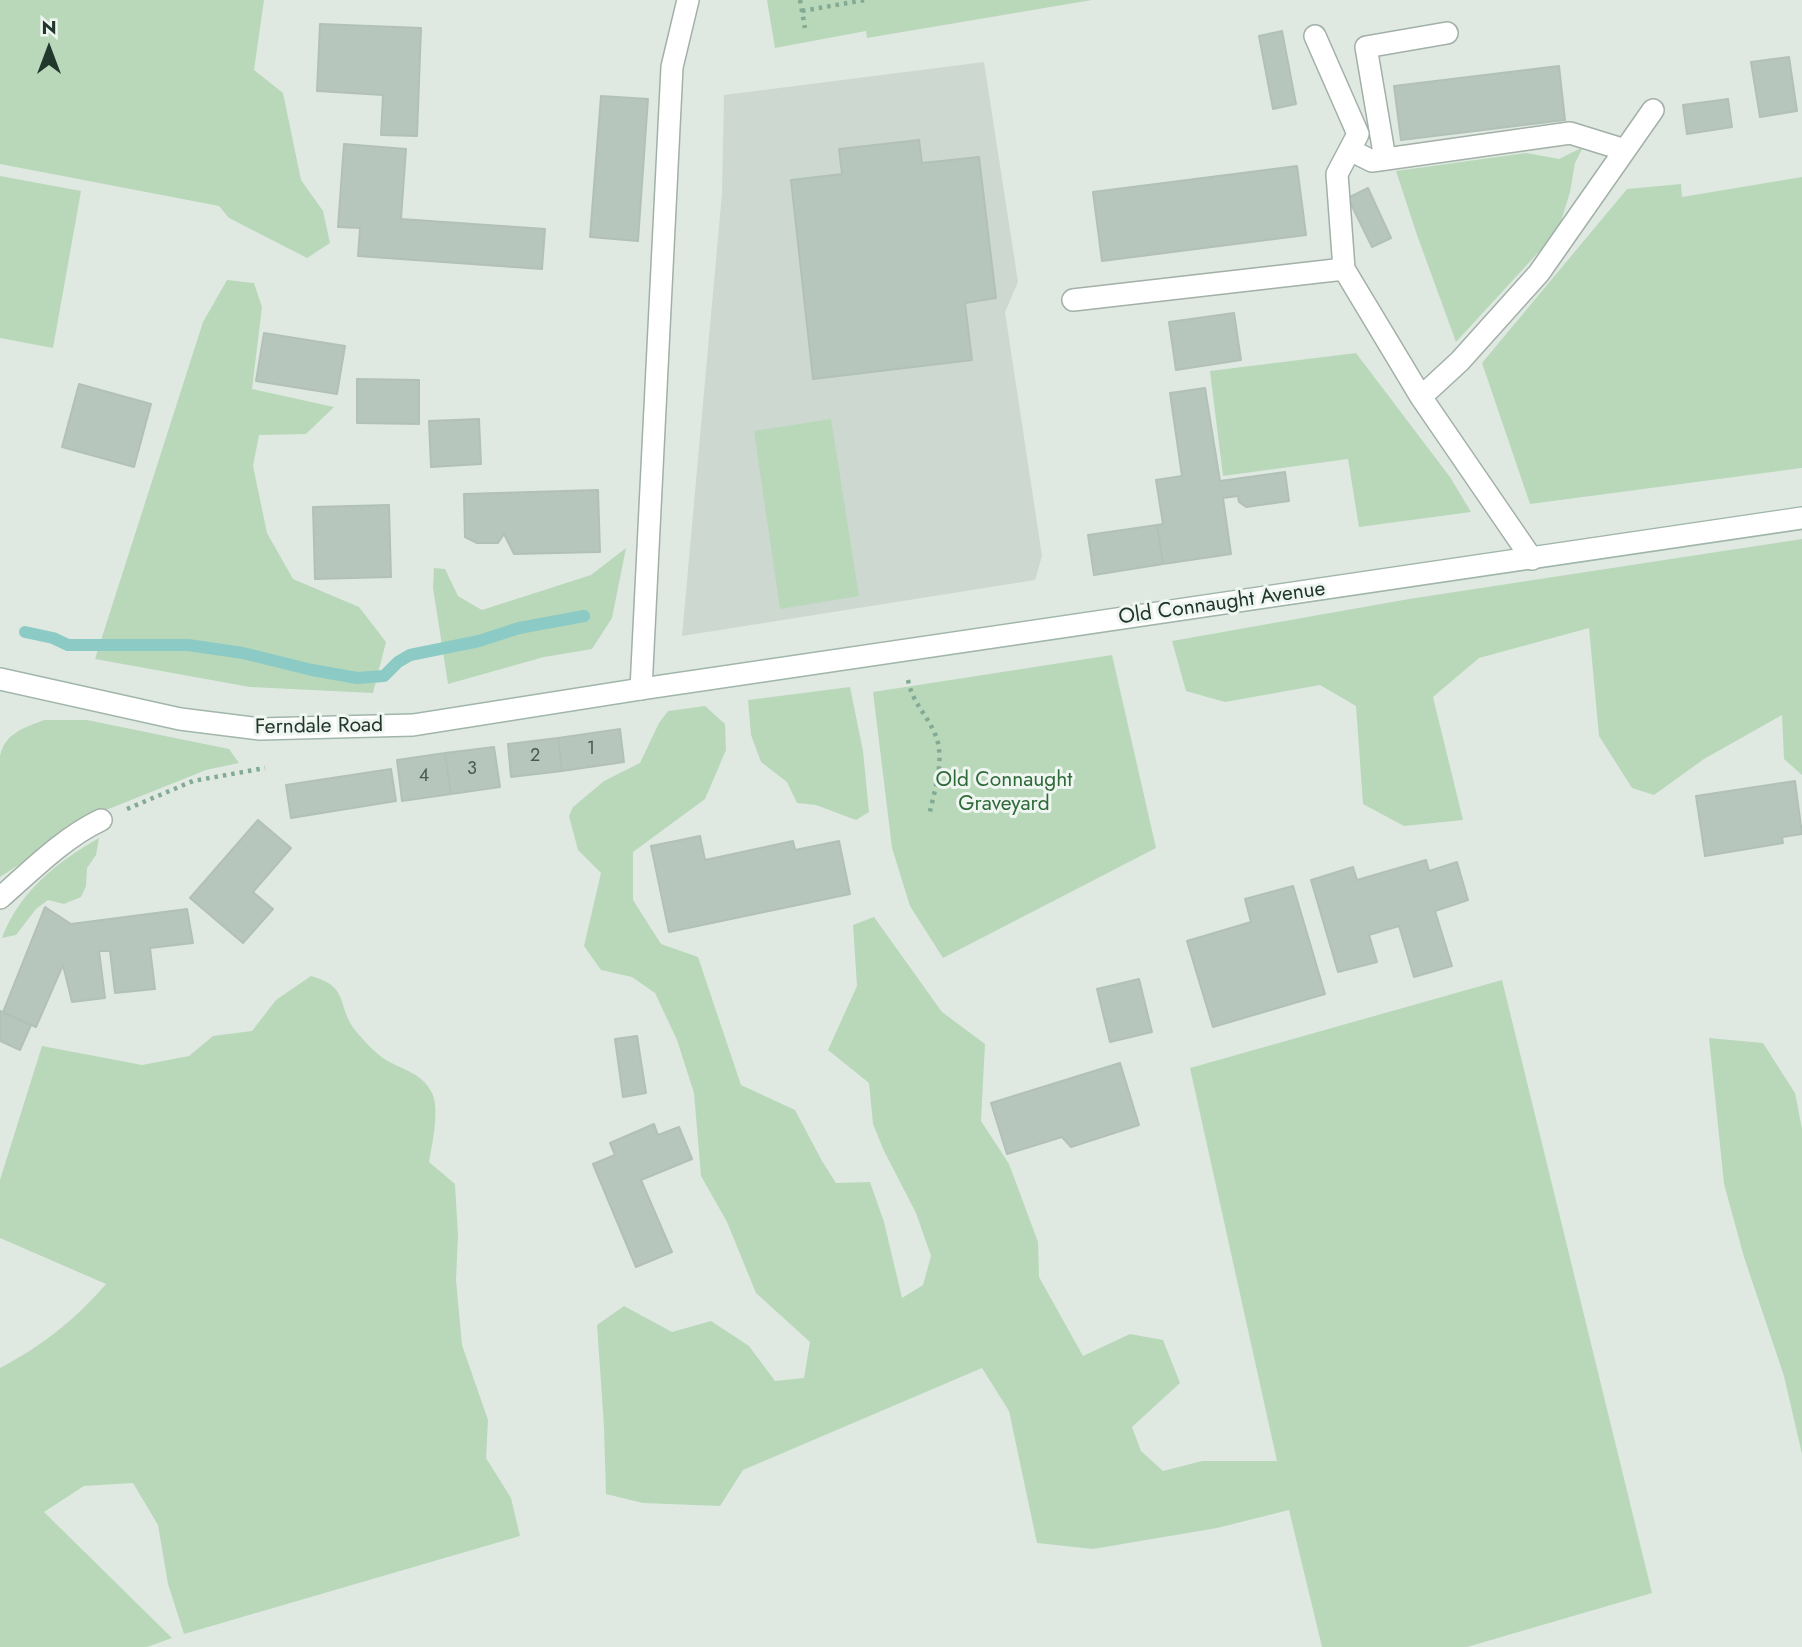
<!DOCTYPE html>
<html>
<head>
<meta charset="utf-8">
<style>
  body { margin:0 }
  #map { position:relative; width:1802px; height:1647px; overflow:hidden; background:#dfe9e2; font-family:Jost,sans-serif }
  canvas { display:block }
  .north { position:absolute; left:14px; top:14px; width:70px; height:70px; -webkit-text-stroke:5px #eff6f1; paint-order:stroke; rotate:0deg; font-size:19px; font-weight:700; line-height:28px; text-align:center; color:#21372c }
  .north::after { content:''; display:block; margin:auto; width:24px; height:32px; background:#21372c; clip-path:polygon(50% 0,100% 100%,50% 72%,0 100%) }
</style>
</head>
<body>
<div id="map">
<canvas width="1802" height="1647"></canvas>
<div class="north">N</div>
</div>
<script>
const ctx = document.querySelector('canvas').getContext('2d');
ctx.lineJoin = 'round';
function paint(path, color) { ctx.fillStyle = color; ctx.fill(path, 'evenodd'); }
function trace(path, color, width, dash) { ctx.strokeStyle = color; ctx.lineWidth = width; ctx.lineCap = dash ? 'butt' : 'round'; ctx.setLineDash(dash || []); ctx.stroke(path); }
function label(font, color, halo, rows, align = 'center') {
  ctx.font = font + ' Jost,sans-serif'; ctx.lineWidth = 6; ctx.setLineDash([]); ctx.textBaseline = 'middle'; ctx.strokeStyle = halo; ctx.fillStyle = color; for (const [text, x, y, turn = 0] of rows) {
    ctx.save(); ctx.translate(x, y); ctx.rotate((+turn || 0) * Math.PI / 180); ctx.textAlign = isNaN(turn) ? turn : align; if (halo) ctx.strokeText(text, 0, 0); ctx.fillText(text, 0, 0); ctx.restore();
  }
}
paint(new Path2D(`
  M 984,62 L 1018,282 L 1005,312 L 1042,556 L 1035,580 L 682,636 L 722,193 L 724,95 Z`), '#cdd8d1');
paint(new Path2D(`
  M 0,0 L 264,0 L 254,70 L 283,93 L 301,180 L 323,211 L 330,243 L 307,258 L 229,218 L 219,206 L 0,164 Z
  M 767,0 L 1092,0 L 867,38 L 866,31 L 775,48 Z
  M 1583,147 L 1575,163 L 1570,192 L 1558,231 L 1456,342 L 1417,235 L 1396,171 L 1526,153 L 1559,159 Z
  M 0,176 L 81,191 L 53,348 L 0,338 Z
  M 1802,177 L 1802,468 L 1530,504 L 1482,363 L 1627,189 L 1681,184 L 1682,197 Z
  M 227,280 L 254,283 L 262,307 L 252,389 L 334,407 L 306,434 L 259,435 L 253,466 L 267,533 L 293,579 L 359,607 L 386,642 L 373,693 L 250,687 L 95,659 L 203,322 Z
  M 1356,353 L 1450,477 L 1471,512 L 1359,527 L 1348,459 L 1223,476 L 1210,371 Z
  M 831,419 L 859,596 L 780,609 L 754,431 Z
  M 1802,539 L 1802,775 L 1784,759 L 1782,715 L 1704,759 L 1654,795 L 1632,788 L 1599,736 L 1589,628 L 1479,658 L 1433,697 L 1463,820 L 1404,826 L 1363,804 L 1356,706 L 1320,685 L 1225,702 L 1186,691 L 1172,641 L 1409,599 Z
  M 626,548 L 612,618 L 592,649 L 544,657 L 448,684 L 433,588 L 434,568 L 445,569 L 458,596 L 482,610 L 591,575 Z
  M 1112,655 L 1156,848 L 943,958 L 910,906 L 892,848 L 873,692 Z
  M 850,687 L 863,751 L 869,812 L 856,820 L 816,805 L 797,803 L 787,782 L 761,762 L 751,735 L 748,700 Z
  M 705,706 L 725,724 L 726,750 L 705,799 L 633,852 L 633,900 L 661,944 L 698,957 L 741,1085 L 795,1110 L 822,1161 L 836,1183 L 870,1182 L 884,1222 L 902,1298 L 923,1285 L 931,1256 L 916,1213 L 884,1151 L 873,1124 L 869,1083 L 828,1050 L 857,986 L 853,925 L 874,917 L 942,1012 L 985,1044 L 981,1121 L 1009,1164 L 1038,1242 L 1039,1277 L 1083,1356 L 1130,1334 L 1163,1340 L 1180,1383 L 1132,1427 L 1141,1451 L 1163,1471 L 1202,1461 L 1277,1461 L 1190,1068 L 1502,980 L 1652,1593 L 1467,1647 L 1322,1647 L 1289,1510 L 1217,1528 L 1093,1549 L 1037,1543 L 1009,1411 L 982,1368 L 743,1470 L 720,1506 L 643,1503 L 606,1494 L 604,1427 L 597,1325 L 624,1306 L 672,1332 L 711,1321 L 749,1346 L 775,1381 L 804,1378 L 810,1342 L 756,1293 L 727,1222 L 701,1176 L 694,1093 L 677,1040 L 655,993 L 632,977 L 601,970 L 584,946 L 601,873 L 578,850 L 569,816 L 573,807 L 604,781 L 640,763 L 659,723 L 668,711 Z
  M 44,720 L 87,720 L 229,749 L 239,763 L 206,770 L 101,812 L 0,877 L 0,756 C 5,733 24,728 44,720 Z
  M 99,838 L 96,855 L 87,868 L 86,886 L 81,897 L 64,904 L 48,900 L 36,909 L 16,935 L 2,938 C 19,892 57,862 99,838 Z
  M 311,976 C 350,987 336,1004 355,1030 C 363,1040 376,1054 386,1060 C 405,1071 422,1073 432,1093 C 440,1109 432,1145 429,1162 L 455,1184 L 458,1236 L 456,1280 L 462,1345 L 488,1420 L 486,1458 L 511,1498 L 520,1536 L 184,1634 L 168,1584 L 158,1525 L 133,1483 L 84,1486 L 44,1512 L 172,1638 L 147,1647 L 0,1647 L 0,1368 C 43,1345 74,1321 106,1284 L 0,1238 L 0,1180 L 42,1046 L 142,1065 L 189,1056 L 213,1036 L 252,1031 L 276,1000 Z
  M 1709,1038 L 1763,1043 L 1795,1093 L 1802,1129 L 1802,1454 L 1784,1376 L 1744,1257 L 1724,1184 Z`), '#b9d8ba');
trace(new Path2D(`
  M 25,632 L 53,638 L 68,645 L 188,645 L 243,653 L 312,670 L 357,678 L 384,676 L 398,662 L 410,655 L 479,641 L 519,628 L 584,616`), '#8bcac5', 12);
const building = new Path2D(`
  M 320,24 L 421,28 L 417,136 L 381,135 L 383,95 L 317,91 Z
  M 1282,31 L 1296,104 L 1273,109 L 1259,36 Z
  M 1789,57 L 1797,111 L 1760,117 L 1751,62 Z
  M 1559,66 L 1565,120 L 1401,140 L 1394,86 Z
  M 601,96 L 648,99 L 638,241 L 590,237 Z
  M 1728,99 L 1732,127 L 1687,134 L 1683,105 Z
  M 919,140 L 922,163 L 979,157 L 996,298 L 965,303 L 972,360 L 813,379 L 791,180 L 842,174 L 839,149 Z
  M 344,144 L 406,149 L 401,219 L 545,229 L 542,269 L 358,256 L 360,228 L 338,227 Z
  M 1297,166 L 1306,235 L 1102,261 L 1093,192 Z
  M 1368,188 L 1391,238 L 1372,247 L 1348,198 Z
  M 1234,313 L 1241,360 L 1176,370 L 1169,322 Z
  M 264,333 L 345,346 L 337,394 L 256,381 Z
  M 357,379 L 419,380 L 419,424 L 357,423 Z
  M 79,384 L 151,404 L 134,467 L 62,447 Z
  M 1205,388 L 1220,481 L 1285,472 L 1289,501 L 1246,507 L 1239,502 L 1238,496 L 1223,498 L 1231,554 L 1163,564 L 1157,525 L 1163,524 L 1156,480 L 1182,476 L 1170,393 Z
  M 479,419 L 481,464 L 431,467 L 429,421 Z
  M 598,490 L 600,552 L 514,554 L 504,534 L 498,543 L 477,543 L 465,537 L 464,494 Z
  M 389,505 L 391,577 L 315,579 L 313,507 Z
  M 1157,525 L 1163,564 L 1094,575 L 1088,535 Z
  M 620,729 L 624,762 L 562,771 L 558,738 Z
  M 558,738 L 562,771 L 511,777 L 508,744 Z
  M 494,747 L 500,787 L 451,794 L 445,753 Z
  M 445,753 L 451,794 L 402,801 L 397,760 Z
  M 391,769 L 396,801 L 291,818 L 286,785 Z
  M 1795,781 L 1802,834 L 1782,837 L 1783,843 L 1705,856 L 1696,796 Z
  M 258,820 L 291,848 L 253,892 L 273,909 L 243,943 L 190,898 Z
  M 700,836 L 705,860 L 793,841 L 795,850 L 839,841 L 850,894 L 669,932 L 651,846 Z
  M 1426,860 L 1429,871 L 1457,862 L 1468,900 L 1435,911 L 1452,966 L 1414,977 L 1399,926 L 1369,935 L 1377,962 L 1338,972 L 1311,880 L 1353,867 L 1357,880 Z
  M 1293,886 L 1325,994 L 1213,1027 L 1187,941 L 1251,922 L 1245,899 Z
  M 45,907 L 71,924 L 187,909 L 193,943 L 150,948 L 155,989 L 115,993 L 110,951 L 99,951 L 105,998 L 72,1002 L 63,965 L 36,1027 L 3,1012 Z
  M 1139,979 L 1152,1032 L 1110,1042 L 1097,989 Z
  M 0,1011 L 31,1025 L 20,1050 L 0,1041 Z
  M 637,1036 L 646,1093 L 623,1097 L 615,1039 Z
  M 1120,1063 L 1139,1125 L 1071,1147 L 1062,1137 L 1007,1154 L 991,1103 Z
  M 654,1124 L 658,1135 L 679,1127 L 692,1159 L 641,1180 L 672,1252 L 636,1267 L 593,1164 L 615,1155 L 610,1143 Z`);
paint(building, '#b7c6bd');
trace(building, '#b2c1b8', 2);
const lane = new Path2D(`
  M 1315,36 L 1358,134 L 1337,174 L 1344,269 L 1421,397 L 1532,559
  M 1350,150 L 1372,161 L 1570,133 L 1625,150
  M 1385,159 L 1366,47 L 1447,33
  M 1073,300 L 1344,269
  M 1421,397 L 1460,361 L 1539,273 L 1653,110
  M 641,689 L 672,67 L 688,0
  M 0,898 C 31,871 63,838 101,820`);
const secondary = new Path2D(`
  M 0,679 L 180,719 L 260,729 L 413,725 L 641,689 L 1802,518`);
trace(lane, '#a2b0a8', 24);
trace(secondary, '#a1b6aa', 24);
trace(new Path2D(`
  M 800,0 L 805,28
  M 802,11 L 865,0
  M 908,680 C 913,704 926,713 935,734 C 946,759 934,791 929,816
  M 127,809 L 193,781 L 265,768`), '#82aa94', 4.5, [3.5, 5]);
trace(lane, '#fff', 21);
trace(secondary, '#fff', 21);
label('18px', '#465b50', null, [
  ["1",591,750],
  ["2",535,757],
  ["3",472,770],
  ["4",424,777]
]);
label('21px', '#21372c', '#eff6f1', [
  ["Old Connaught Avenue",1222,604,-8],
  ["Ferndale Road",319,727,-1]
]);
label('21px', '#2f6a39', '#eff6f1', [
  ["Old Connaught",1004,781],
  ["Graveyard",1004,805]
]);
</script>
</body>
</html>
